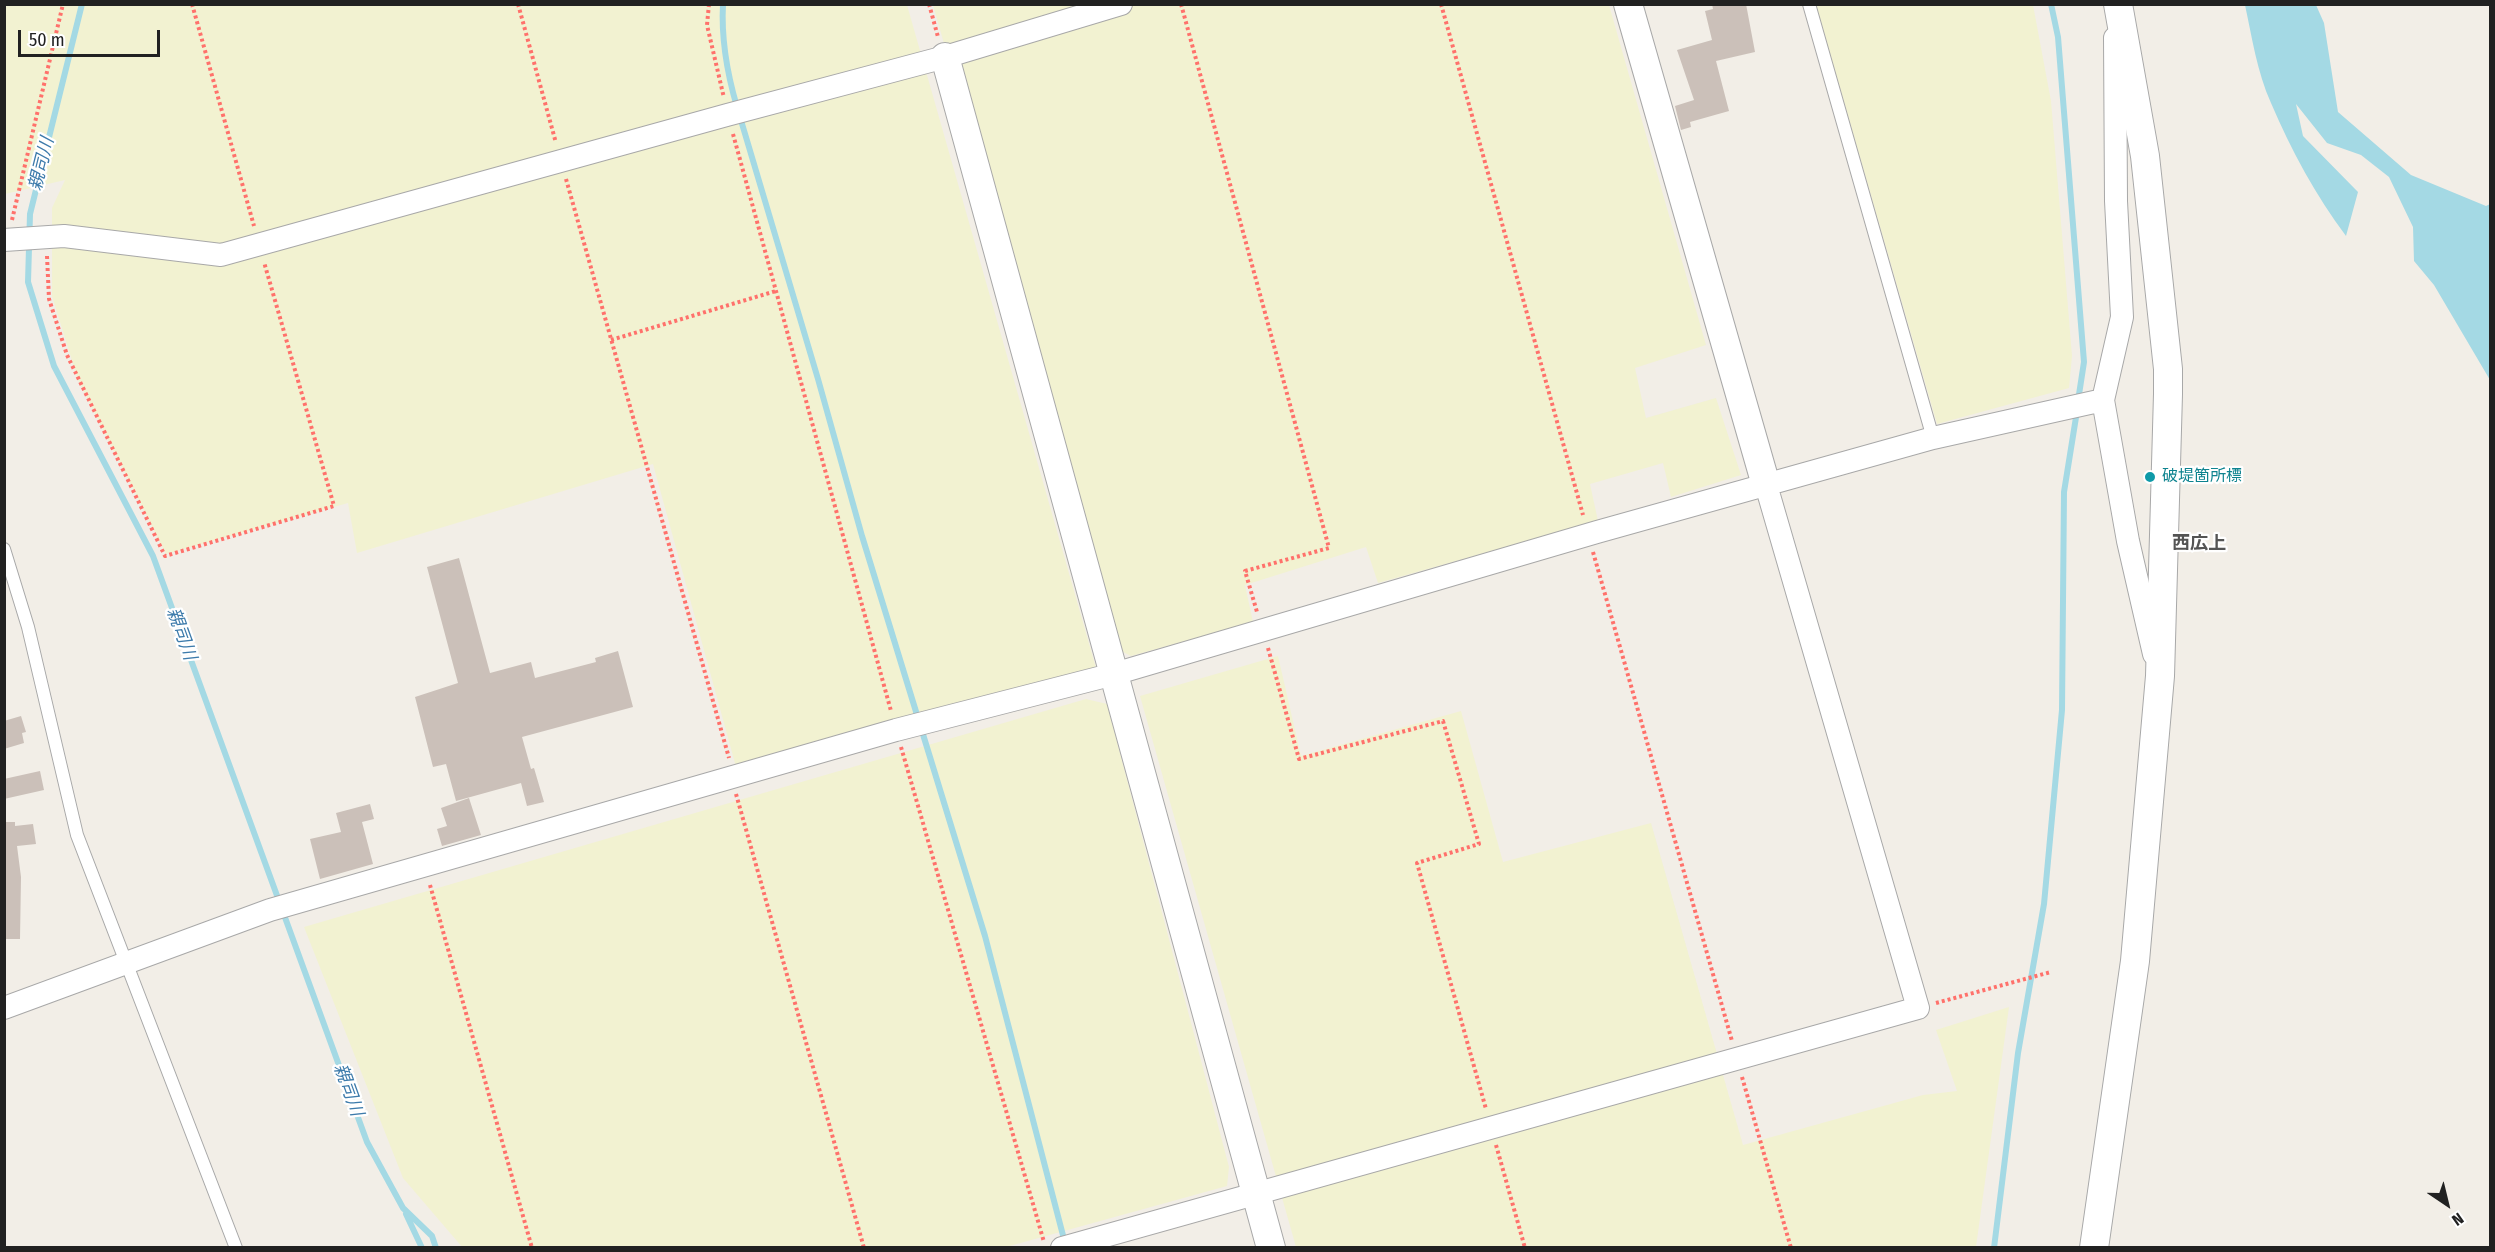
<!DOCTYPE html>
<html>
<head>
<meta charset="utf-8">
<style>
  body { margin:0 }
  #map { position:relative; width:2495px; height:1252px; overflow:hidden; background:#f2eee7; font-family:"Fira Sans Condensed",sans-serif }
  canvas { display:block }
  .frame { position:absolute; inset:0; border:6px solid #212121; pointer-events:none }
  .north { position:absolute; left:2417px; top:1174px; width:60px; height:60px; -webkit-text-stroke:4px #fff; paint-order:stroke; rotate:145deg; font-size:16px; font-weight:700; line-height:24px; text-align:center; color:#212121 }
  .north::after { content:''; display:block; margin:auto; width:21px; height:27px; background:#212121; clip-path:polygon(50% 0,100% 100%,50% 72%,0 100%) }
  .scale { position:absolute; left:18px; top:30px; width:142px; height:27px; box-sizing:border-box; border:3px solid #212121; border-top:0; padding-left:8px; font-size:18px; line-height:21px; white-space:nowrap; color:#212121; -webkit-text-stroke:4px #fff; paint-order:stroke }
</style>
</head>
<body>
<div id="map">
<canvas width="2495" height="1252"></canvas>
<div class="frame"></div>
<div class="north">N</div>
<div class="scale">50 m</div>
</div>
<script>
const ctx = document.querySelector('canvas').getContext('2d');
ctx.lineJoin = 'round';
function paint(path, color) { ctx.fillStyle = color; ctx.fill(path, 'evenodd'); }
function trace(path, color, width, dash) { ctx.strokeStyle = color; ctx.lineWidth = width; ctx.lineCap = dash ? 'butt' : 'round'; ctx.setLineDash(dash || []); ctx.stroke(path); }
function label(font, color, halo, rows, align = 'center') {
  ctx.font = font + ' "Fira Sans Condensed","Noto Sans JP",sans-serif'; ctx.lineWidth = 4.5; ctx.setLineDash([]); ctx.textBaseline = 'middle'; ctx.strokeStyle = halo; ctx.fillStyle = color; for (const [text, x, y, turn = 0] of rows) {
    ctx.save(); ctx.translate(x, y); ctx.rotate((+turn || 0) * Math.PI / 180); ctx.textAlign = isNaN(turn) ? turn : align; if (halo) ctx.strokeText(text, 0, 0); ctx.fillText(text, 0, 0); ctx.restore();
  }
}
paint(new Path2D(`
  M 5,5 L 907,5 L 1096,668 L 736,767 L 653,464 L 357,553 L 348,503 L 166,554 L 78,380 L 52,296 L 52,208 L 65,180 L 5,194 Z
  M 933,5 L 1609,5 L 1706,345 L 1635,368 L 1646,418 L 1716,398 L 1741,475 L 1671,497 L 1663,463 L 1590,484 L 1598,521 L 1378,583 L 1366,547 L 1245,585 L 1253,622 L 1131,656 L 1117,649 Z
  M 1816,5 L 2033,5 L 2051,101 L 2072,356 L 2069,388 L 1937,424 Z
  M 1278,656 L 1301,756 L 1461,711 L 1503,862 L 1651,823 L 1743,1145 L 1923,1095 L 1957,1091 L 1936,1030 L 2009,1007 L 1976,1247 L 1296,1247 L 1140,696 Z
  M 1086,699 L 1107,704 L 1229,1167 L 1227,1186 L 1006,1247 L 463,1248 L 403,1178 L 304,927 Z`), '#f2f2d1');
paint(new Path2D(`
  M 2245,5 L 2316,5 L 2324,23 L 2338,112 L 2411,175 L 2486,206 L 2490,204 L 2490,380 L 2434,285 L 2414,261 L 2413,227 L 2389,177 L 2361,155 L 2327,143 L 2296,104 L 2303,136 L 2358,192 L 2346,236 C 2316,196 2291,150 2271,103 C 2257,72 2252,37 2245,5 Z`), '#a4d9e4');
trace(new Path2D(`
  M 82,4 L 30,214 L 28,282 L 54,366 L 153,556 L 367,1142 L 403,1208 L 432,1236 L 436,1248
  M 723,4 C 721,40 727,73 737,107
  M 2051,4 L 2058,37 L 2084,362 L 2078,401
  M 740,117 L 818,379 L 862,536 L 985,936 L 1065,1243
  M 406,1214 L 422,1248
  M 1994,1248 L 2018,1053 L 2044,904 L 2062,710 L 2064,492 L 2077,411`), '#a4d9e4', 6);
paint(new Path2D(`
  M 1712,4 L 1746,4 L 1755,52 L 1716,61 L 1729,111 L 1690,122 L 1691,127 L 1681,130 L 1675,106 L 1694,100 L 1677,50 L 1712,40 L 1705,11 L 1713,9 Z
  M 459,558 L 490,673 L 531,662 L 535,678 L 596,662 L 595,658 L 618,651 L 633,707 L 522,737 L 531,769 L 534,768 L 544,802 L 527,806 L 521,783 L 456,801 L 446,764 L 433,767 L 415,697 L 458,683 L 427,567 Z
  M 21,716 L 26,732 L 22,733 L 24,743 L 4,749 L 4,721 Z
  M 40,771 L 44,790 L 4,799 L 4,779 Z
  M 469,798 L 481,835 L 442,846 L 437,829 L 447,826 L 441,808 Z
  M 370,804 L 374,819 L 362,822 L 373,864 L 320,879 L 310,839 L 341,832 L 336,813 Z
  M 4,822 L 15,822 L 15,826 L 33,824 L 36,844 L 17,846 L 21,877 L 20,939 L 4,939 Z`), '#cbc0b9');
const service = new Path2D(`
  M 1809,4 L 1933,438
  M 4,549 L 28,627 L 77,835 L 236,1248`);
const minor = new Path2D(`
  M 2115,38 L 2116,201 L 2122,317 L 2103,400 L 2128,541 L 2154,654
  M 4,240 L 64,236 L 221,255 L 727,115 L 945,57 L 1121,4
  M 4,1008 L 270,910 L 896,730 L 1114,674 L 1597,532 L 1933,438 L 2103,400
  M 1062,1248 L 1918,1008 L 1766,485`);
const tertiary = new Path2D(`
  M 1628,4 L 1766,485
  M 945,57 L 1271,1248
  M 2094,1248 L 2135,961 L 2160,676 L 2168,394 L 2168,369 L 2145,156 L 2118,4`);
trace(service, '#a8a8a8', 14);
trace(minor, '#a8a8a8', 24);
trace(tertiary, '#a8a8a8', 30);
trace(new Path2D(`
  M 192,4 L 254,226
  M 518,4 L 556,143
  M 709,4 L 707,25 L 724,98
  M 929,4 L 938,37
  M 1181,4 L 1329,548 L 1245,571 L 1257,612
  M 1441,4 L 1583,515
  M 733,134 L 891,711
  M 566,179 L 729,758
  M 12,220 L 63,4
  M 47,256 L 49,299 L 67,355 L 165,556 L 334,506 L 264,262
  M 611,340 L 776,291
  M 1593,552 L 1732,1041
  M 1268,648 L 1299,759 L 1443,721 L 1479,844 L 1417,863 L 1486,1109
  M 901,747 L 1044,1242
  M 736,794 L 864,1248
  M 430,885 L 532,1248
  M 1936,1003 L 2051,972
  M 1742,1077 L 1791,1248
  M 1496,1145 L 1525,1248`), '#ff716b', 4, [3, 3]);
trace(service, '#fff', 12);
trace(minor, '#fff', 22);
trace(tertiary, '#fff', 28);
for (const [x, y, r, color] of [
  [2150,477,6,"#0f9aa8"]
]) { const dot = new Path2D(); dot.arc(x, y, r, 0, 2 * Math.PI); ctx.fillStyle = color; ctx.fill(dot); trace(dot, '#fff', 2); }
label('16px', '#0d838f', '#fff', [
  ["破堤箇所標",2162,477]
], 'left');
label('italic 18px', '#3d7bab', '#fff', [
  ["親司川",42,164,-76],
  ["親司川",181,634,70],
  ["親司川",348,1090,70]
]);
label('bold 18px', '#545454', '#fff', [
  ["西広上",2199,544]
]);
</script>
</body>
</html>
